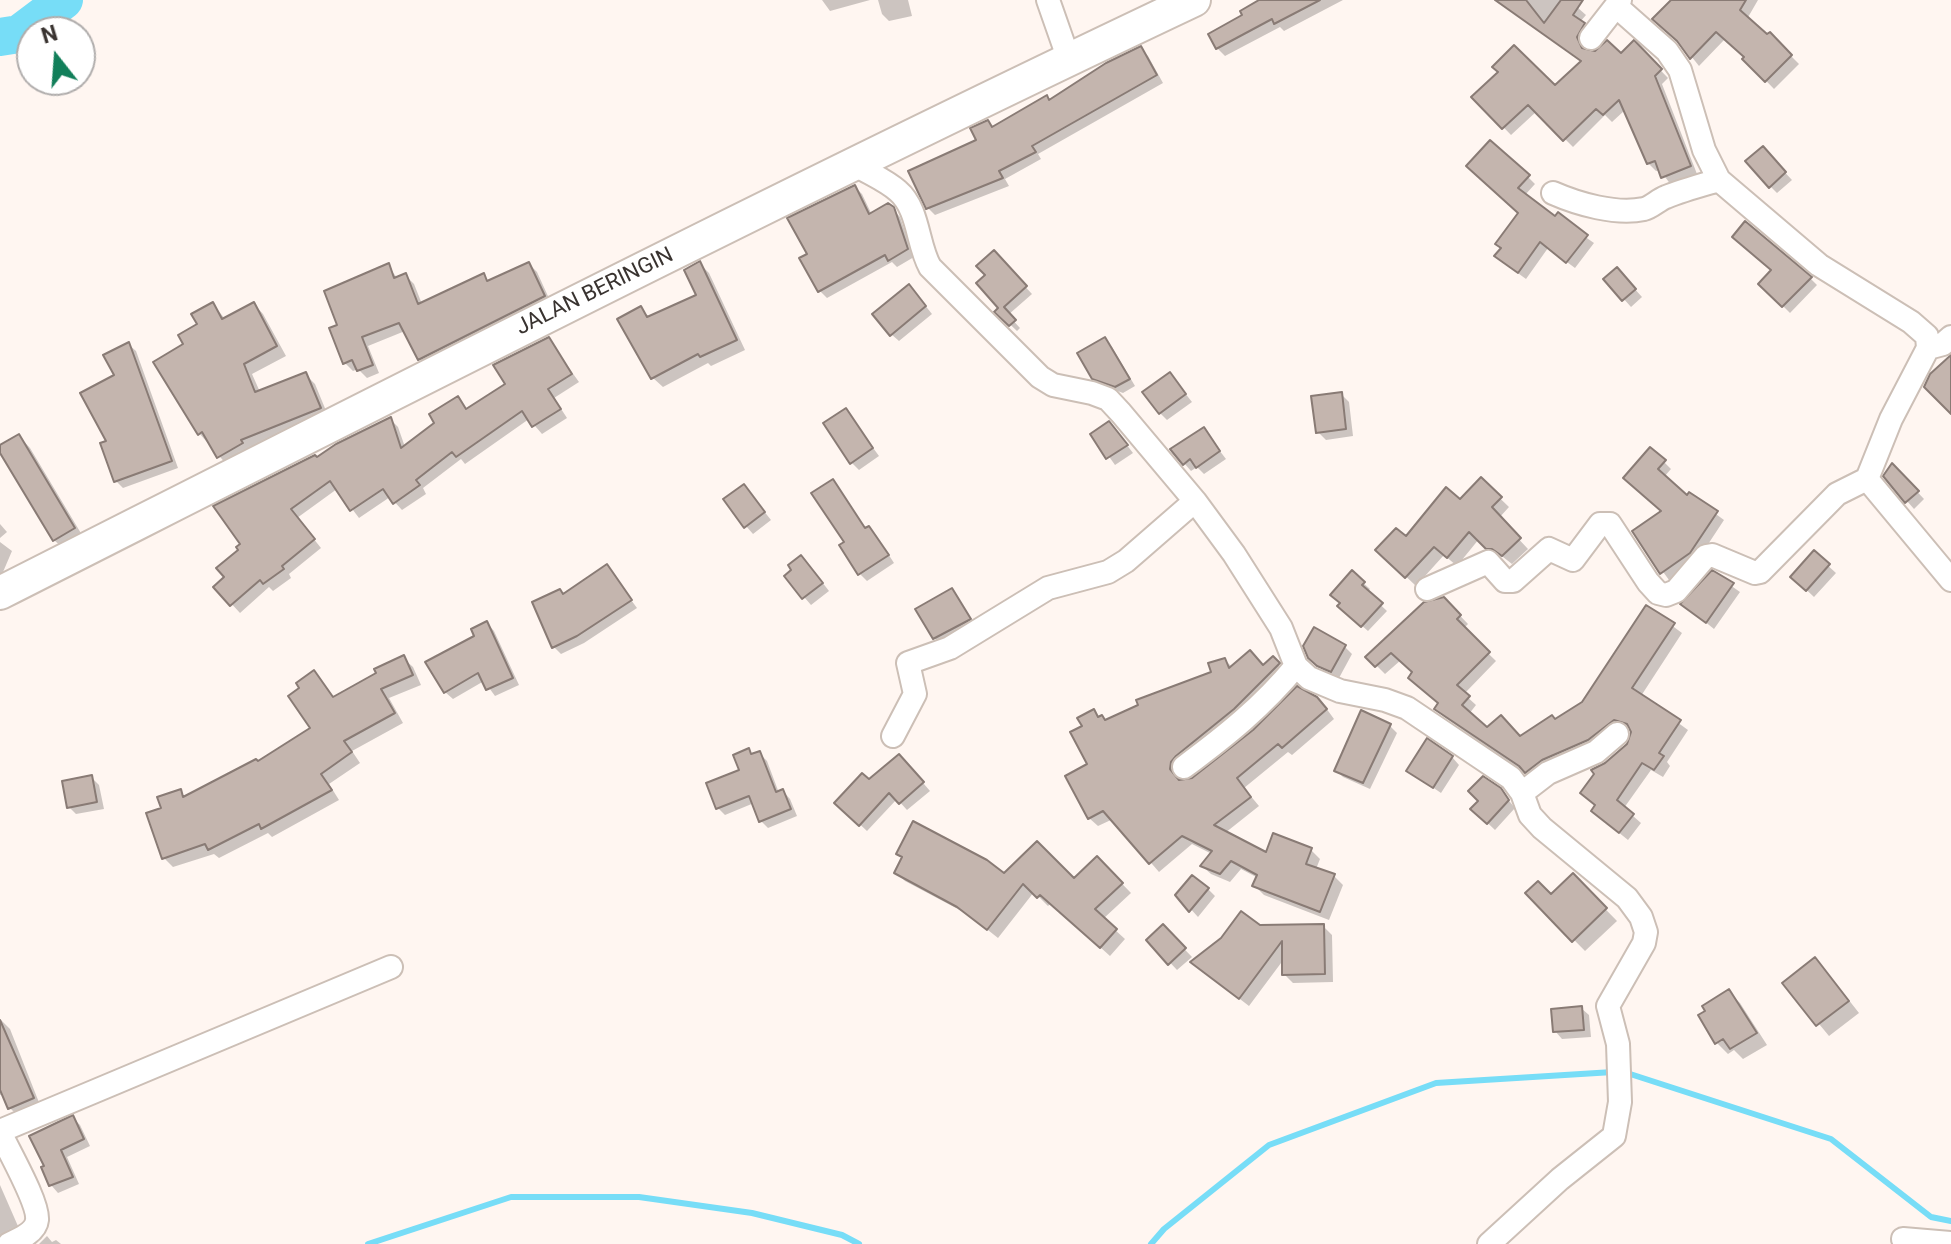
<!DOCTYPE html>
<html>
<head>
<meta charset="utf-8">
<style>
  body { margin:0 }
  #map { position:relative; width:1951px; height:1244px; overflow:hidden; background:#fff6f1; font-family:Roboto,sans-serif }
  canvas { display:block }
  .north { position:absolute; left:16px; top:16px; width:80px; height:80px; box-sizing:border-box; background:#fff; border:2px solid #b0adac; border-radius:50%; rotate:343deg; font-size:22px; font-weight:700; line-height:32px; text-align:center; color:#393330 }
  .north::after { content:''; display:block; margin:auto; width:28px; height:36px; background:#127f5a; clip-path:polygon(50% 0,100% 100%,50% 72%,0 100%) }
</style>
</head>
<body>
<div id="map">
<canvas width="1951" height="1244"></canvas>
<div class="north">N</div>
</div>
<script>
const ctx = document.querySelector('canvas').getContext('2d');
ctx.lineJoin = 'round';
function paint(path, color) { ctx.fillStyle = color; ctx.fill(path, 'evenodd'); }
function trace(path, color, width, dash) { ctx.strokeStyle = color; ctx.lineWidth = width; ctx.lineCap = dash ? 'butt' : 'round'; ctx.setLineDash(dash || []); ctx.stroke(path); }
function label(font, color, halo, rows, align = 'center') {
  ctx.font = font + ' Roboto,sans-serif'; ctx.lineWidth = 6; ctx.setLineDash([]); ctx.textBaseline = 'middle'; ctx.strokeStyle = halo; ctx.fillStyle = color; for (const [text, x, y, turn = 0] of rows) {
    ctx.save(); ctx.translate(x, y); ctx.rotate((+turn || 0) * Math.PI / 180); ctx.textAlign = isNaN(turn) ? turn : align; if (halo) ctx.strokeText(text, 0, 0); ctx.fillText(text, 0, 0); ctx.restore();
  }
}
paint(new Path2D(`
  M 822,0 L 870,0 L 830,11 Z
  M 878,0 L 908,0 L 912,16 L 889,21 L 882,14 Z
  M 1264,0 L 1343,0 L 1284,31 L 1280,27 L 1225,56 L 1217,48 L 1245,16 Z
  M 1495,0 L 1569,0 L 1586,15 L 1580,22 L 1591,33 L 1584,46 L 1587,52 L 1621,56 L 1634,43 L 1668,78 L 1662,84 L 1697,174 L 1671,185 L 1660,170 L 1656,171 L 1648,163 L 1625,110 L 1612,122 L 1605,115 L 1573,147 L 1537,111 L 1511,135 L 1474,97 L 1500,72 L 1555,88 L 1583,62 Z
  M 1674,0 L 1758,0 L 1747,19 L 1767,37 L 1770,35 L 1799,64 L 1774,89 L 1745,59 L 1746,57 L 1725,39 L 1699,66 L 1680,42 Z
  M 1141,49 L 1148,56 L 1163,83 L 1038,154 L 1041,159 L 1005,179 L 1009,186 L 935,215 L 928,208 L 979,141 L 988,122 L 994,128 L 1050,102 Z
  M 1763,149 L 1792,180 L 1777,193 L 1770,186 Z
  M 1476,174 L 1528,177 L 1535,184 L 1525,195 L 1594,243 L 1575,268 L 1548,248 L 1526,279 L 1504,263 L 1497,256 L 1520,213 Z
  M 855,187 L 862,194 L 872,215 L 892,208 L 900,217 L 914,257 L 897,267 L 892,262 L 827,298 L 820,291 L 810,254 Z
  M 994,253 L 1032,294 L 1008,315 L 1020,328 L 1017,331 L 997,312 L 1001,308 L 987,276 Z
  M 529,264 L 537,272 L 552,305 L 428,367 L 420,359 L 405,331 L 368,346 L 379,373 L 367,378 L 358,369 L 353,371 L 344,362 L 339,326 L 388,266 L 398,279 L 406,276 L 414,284 L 422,304 L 483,276 L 489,282 Z
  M 700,264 L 709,273 L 745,350 L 711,366 L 708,363 L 663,387 L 653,378 L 640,308 L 650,318 L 698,296 Z
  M 1774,271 L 1810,278 L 1817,285 L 1790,313 L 1761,284 Z
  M 1624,277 L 1642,297 L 1631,307 L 1606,279 Z
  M 916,294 L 932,314 L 899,341 L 891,334 Z
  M 213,304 L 225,319 L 254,304 L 263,314 L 286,356 L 252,374 L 260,392 L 305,374 L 315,384 L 329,418 L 228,466 L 199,433 L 186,345 Z
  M 548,339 L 579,382 L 554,398 L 567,418 L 542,434 L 529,419 L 465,464 L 461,459 L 423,488 L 426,494 L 402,510 L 390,497 L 359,518 L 337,489 L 297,518 L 321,548 L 289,574 L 291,578 L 273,591 L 269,587 L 240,613 L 216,587 L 227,577 L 241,550 L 317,459 L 390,419 L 398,427 L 405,447 L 437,423 L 457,398 L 468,411 L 508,385 Z
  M 1105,339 L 1112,347 L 1135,386 L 1123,393 L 1101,385 L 1093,377 Z
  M 128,344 L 136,351 L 178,468 L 123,488 L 116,481 L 109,442 L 116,376 Z
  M 1170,374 L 1192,402 L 1167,420 L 1160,413 Z
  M 1341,394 L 1349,402 L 1353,436 L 1326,440 L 1318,432 Z
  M 846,411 L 879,456 L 859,470 L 852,463 Z
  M 1203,429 L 1226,459 L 1204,474 L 1197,467 L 1191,471 L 1184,463 Z
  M 1116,431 L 1133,453 L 1115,465 L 1093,434 Z
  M 19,436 L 30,448 L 85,540 L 66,551 L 54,540 L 0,449 Z
  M 1664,462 L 1671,469 L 1664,477 L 1688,498 L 1690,495 L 1724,520 L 1697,561 L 1669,580 L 1634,532 L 1663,512 L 1626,478 Z
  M 1892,465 L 1924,499 L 1914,509 L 1885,476 Z
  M 1481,480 L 1509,507 L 1499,518 L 1528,549 L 1512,564 L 1503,557 L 1497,557 L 1479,539 L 1457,566 L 1444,555 L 1416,586 L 1378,550 L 1406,539 L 1460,501 Z
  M 833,481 L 867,530 L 869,528 L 876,535 L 894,563 L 867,581 L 860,574 L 847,543 Z
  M 744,486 L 771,520 L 753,534 L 746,526 Z
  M 0,524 L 7,532 L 0,538 Z
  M 0,542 L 12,551 L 0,579 Z
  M 1814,553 L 1836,573 L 1814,597 L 1793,577 Z
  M 808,564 L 829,591 L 811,605 L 786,576 Z
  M 606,566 L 637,608 L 584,643 L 561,654 L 554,647 L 564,595 Z
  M 1352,573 L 1370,589 L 1367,592 L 1387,611 L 1368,631 L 1346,612 Z
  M 1713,573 L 1740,592 L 1714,629 L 1683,604 Z
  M 952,590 L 977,627 L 942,645 L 935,638 Z
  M 1444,599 L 1468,624 L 1463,629 L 1496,661 L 1464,694 L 1476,705 L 1469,714 L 1488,729 L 1520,739 L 1556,721 L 1584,704 L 1647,607 L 1682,633 L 1641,696 L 1688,730 L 1667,762 L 1670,766 L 1663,777 L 1651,770 L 1624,808 L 1641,823 L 1628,840 L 1602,819 L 1606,765 L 1632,740 L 1633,728 L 1617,730 L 1534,780 L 1444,717 L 1436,709 L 1440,704 L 1415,672 L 1401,660 L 1385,674 L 1368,657 Z
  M 487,623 L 494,631 L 519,685 L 495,696 L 484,681 L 453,699 L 445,692 Z
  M 1315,630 L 1345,647 L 1352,654 L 1339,678 L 1326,673 L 1310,657 Z
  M 403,658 L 413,667 L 421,685 L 389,698 L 403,723 L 352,751 L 360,763 L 329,784 L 339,800 L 272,837 L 268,833 L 219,858 L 214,854 L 173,867 L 164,858 L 163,809 L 180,792 L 186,798 L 258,763 L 313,729 L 302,689 L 313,673 L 334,699 Z
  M 1273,659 L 1287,674 L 1180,770 L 1180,781 L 1185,783 L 1326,708 L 1334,719 L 1292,755 L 1288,752 L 1244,788 L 1259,806 L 1225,833 L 1267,855 L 1311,850 L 1320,859 L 1316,869 L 1334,876 L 1343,885 L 1329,920 L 1264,895 L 1255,886 L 1258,878 L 1241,869 L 1230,882 L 1211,874 L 1202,866 L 1212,854 L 1192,844 L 1159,872 L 1113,819 L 1098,826 L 1089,818 L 1090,765 L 1085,727 L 1093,712 L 1106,722 L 1213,673 L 1225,660 L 1232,667 L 1264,667 Z
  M 1390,726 L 1397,733 L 1370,789 L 1343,777 L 1336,770 Z
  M 749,751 L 753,756 L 759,753 L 767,761 L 779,793 L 783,791 L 790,799 L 797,816 L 768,828 L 760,820 L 754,803 L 725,815 L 718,808 L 741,771 Z
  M 1452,757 L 1459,765 L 1441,793 L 1409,771 Z
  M 906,763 L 930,791 L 907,810 L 897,799 L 867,831 L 837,803 L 869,782 Z
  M 91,777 L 99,785 L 104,809 L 76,814 L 69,807 Z
  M 1500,790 L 1515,808 L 1495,830 L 1473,809 Z
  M 898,854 L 1004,876 L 1074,881 L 1097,858 L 1131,893 L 1103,919 L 1125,939 L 1110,956 L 1051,903 L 1048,906 L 1034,892 L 998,938 L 969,915 L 905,881 L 896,872 L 903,859 Z
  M 1573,876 L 1617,921 L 1585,951 L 1528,893 L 1551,897 Z
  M 1208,889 L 1215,896 L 1198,917 L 1178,895 Z
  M 1323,926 L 1332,935 L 1333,982 L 1293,983 L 1284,974 L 1284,959 L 1249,1006 L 1193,963 L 1260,927 Z
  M 1163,927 L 1192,957 L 1177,970 L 1149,940 Z
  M 1826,971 L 1859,1013 L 1829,1036 L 1785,983 Z
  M 1728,991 L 1740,1003 L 1767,1045 L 1743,1059 L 1734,1050 L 1728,1054 L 1717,1043 Z
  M 1581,1008 L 1589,1015 L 1591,1037 L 1562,1039 L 1555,1031 Z
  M 0,1019 L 10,1029 L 40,1105 L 17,1115 L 10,1108 L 4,1094 L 0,1095 Z
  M 73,1118 L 80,1125 L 90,1146 L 67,1157 L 79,1184 L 58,1193 L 51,1185 L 44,1168 Z
  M 0,1185 L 21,1233 L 0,1244 Z
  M 47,1236 L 52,1242 L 56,1240 L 61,1244 L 39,1244 Z`), '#0003');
trace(new Path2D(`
  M 1624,1072 L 1831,1139 L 1931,1217 L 1951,1221
  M 368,1244 L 511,1197 L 639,1197 L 752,1213 L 842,1235 L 859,1244
  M 1151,1244 L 1164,1229 L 1269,1145 L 1436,1083 L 1613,1072`), '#77ddf7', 6);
trace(new Path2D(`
  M 0,37 L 19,34 L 64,0`), '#77ddf7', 38);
const building = new Path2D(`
  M 1259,0 L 1320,0 L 1274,24 L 1272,19 L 1216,49 L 1208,34 L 1242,15 L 1240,11 Z
  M 1495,0 L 1526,0 L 1544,23 L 1561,0 L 1583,0 L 1573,15 L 1585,23 L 1577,37 L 1582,48 L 1595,51 L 1607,40 L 1621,53 L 1634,40 L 1662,69 L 1655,76 L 1691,166 L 1661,178 L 1655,161 L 1647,164 L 1619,100 L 1603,115 L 1596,109 L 1563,141 L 1528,105 L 1502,129 L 1471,97 L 1498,72 L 1492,67 L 1514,45 L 1555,85 L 1581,61 Z
  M 1671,0 L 1746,0 L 1740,10 L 1767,34 L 1770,32 L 1792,55 L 1765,82 L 1742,59 L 1744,57 L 1716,32 L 1690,59 L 1677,41 L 1652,19 Z
  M 1141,46 L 1157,75 L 1032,146 L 1036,152 L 999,171 L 1003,178 L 926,209 L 908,171 L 976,140 L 970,128 L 988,120 L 992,127 L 1047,95 L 1049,100 L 1106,63 Z
  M 1490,140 L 1530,175 L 1518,188 L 1555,216 L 1558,212 L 1588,235 L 1566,263 L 1540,242 L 1518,273 L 1494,256 L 1501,248 L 1495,244 L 1518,213 L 1466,166 Z
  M 1763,146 L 1786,172 L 1769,188 L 1745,161 Z
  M 855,185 L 869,214 L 888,203 L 894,207 L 908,249 L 888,261 L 885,255 L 818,292 L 799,258 L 807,254 L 787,218 Z
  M 1745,221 L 1812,277 L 1782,307 L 1758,284 L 1771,270 L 1732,237 Z
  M 994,250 L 1027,286 L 1004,307 L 1016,320 L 1009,326 L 994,312 L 998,308 L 976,283 L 985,275 L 976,266 Z
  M 700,261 L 737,340 L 700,357 L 698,354 L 651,379 L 617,319 L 641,306 L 647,317 L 696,295 L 684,270 Z
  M 529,262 L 545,296 L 418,360 L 399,323 L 362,337 L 373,365 L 357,371 L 352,360 L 343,364 L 329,328 L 337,325 L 324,291 L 389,263 L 394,278 L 406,273 L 418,304 L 484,273 L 487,281 Z
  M 1617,267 L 1636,289 L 1622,301 L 1603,279 Z
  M 909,284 L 926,306 L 890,336 L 872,314 Z
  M 213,302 L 222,319 L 254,302 L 277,346 L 244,364 L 255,392 L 306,372 L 321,408 L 241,440 L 243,443 L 217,458 L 202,432 L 198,435 L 153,362 L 183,344 L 178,335 L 197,324 L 191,314 Z
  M 549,337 L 572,374 L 548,389 L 561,409 L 532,427 L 522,411 L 456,457 L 452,452 L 416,480 L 420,485 L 393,504 L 383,489 L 350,511 L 330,481 L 291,509 L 315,539 L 282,566 L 284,569 L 263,584 L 260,580 L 230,606 L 213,587 L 224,577 L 216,568 L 238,550 L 236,547 L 240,544 L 213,506 L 315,455 L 317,457 L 336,444 L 391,417 L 401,448 L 434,423 L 429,414 L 458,396 L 466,409 L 505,384 L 493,365 Z
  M 1105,337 L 1130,379 L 1115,387 L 1092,379 L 1077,353 Z
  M 129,342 L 172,461 L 114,482 L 100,443 L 106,441 L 80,393 L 114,375 L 103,355 Z
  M 1951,355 L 1951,414 L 1924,387 L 1930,374 Z
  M 1170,372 L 1186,394 L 1159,414 L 1142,392 Z
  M 1342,392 L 1346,429 L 1316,433 L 1311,396 Z
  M 846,408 L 873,448 L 850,464 L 823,423 Z
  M 1109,421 L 1128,445 L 1106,459 L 1090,434 Z
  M 1204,427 L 1220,451 L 1196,468 L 1190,459 L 1183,465 L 1170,449 Z
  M 19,434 L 75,528 L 53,541 L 0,453 L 0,445 Z
  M 1650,447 L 1666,460 L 1658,469 L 1687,495 L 1689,492 L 1718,511 L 1690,553 L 1660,574 L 1632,531 L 1661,511 L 1623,478 Z
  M 1892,463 L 1919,491 L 1905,503 L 1883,476 Z
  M 1481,477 L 1502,497 L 1492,507 L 1521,538 L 1502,556 L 1492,549 L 1486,549 L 1469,532 L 1447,558 L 1434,547 L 1405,578 L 1375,550 L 1396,528 L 1406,536 L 1446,487 L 1460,499 Z
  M 833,479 L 865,528 L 869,526 L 889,555 L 858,575 L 839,545 L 844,542 L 811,493 Z
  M 744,484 L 765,512 L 744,528 L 723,499 Z
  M 1814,550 L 1830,564 L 1806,591 L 1790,577 Z
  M 801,555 L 823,583 L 802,599 L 784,576 L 791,570 L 788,565 Z
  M 607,564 L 632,600 L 577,636 L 552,648 L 532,602 L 560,589 L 563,594 Z
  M 1352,570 L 1365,582 L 1362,585 L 1383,603 L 1361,627 L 1337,606 L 1340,603 L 1330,595 Z
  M 1712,570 L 1734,583 L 1706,623 L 1680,604 Z
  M 952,588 L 971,619 L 933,639 L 915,609 Z
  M 1444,597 L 1461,615 L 1457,619 L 1490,652 L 1457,685 L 1470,696 L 1462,705 L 1487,727 L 1501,715 L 1520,736 L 1552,715 L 1555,719 L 1582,702 L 1646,605 L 1675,623 L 1632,688 L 1681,720 L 1659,753 L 1664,756 L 1654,770 L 1642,763 L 1617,800 L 1634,814 L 1619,833 L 1591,811 L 1595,805 L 1580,793 L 1594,774 L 1591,770 L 1605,763 L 1627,744 L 1631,732 L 1627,724 L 1614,720 L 1588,740 L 1542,760 L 1525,773 L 1519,766 L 1434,709 L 1438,703 L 1408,678 L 1412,672 L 1391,653 L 1375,667 L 1365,657 L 1424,602 Z
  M 487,621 L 513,678 L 486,690 L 478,673 L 444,693 L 425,662 L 474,636 L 471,629 Z
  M 1314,627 L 1346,645 L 1331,672 L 1317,666 L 1308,658 L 1303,646 Z
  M 1250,650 L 1263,665 L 1273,656 L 1280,663 L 1234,709 L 1176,756 L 1171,762 L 1170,769 L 1179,780 L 1192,778 L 1253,730 L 1297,686 L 1317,697 L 1327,709 L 1282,748 L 1278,744 L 1237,778 L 1251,797 L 1214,825 L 1266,852 L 1273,833 L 1312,848 L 1306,864 L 1335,874 L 1320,912 L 1252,886 L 1257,875 L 1231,861 L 1220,874 L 1200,866 L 1212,851 L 1182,836 L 1149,864 L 1103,811 L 1088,819 L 1065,776 L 1087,764 L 1070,732 L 1082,726 L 1077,718 L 1094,709 L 1098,717 L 1102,715 L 1105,720 L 1138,705 L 1136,700 L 1211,672 L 1208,663 L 1225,658 L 1229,668 Z
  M 404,655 L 413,675 L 381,689 L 395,713 L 344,741 L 352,752 L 321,774 L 332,790 L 261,829 L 259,824 L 208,850 L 205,844 L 162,859 L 146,813 L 161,808 L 157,797 L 181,789 L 183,797 L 256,759 L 258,761 L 310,728 L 288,696 L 299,688 L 296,683 L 314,670 L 333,697 L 376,673 L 374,669 Z
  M 1361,710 L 1391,724 L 1363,783 L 1334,771 Z
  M 1427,738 L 1453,756 L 1433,788 L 1406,771 Z
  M 749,748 L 751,754 L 760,751 L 776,792 L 783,789 L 791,809 L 759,822 L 749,796 L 716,809 L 706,783 L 739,770 L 733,755 Z
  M 899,754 L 924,782 L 899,804 L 889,793 L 859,826 L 834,803 L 862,773 L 869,779 Z
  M 92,775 L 97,802 L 67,808 L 62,781 Z
  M 1483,776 L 1501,788 L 1509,800 L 1487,824 L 1470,809 L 1478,801 L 1468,791 Z
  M 913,821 L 987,860 L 1004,873 L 1037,841 L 1074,878 L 1097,856 L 1123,883 L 1095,909 L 1117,929 L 1100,948 L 1040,895 L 1037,898 L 1023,884 L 987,930 L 957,907 L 894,873 L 902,857 L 896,854 Z
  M 1573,873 L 1607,908 L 1572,942 L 1525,893 L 1538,881 L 1551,894 Z
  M 1192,875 L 1209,888 L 1189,912 L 1175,895 Z
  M 1241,911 L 1260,925 L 1324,924 L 1325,974 L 1282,975 L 1282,941 L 1239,999 L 1190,962 L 1221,938 Z
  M 1163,924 L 1186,948 L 1168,965 L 1146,940 Z
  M 1815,957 L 1849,1001 L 1816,1026 L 1782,983 Z
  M 1729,989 L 1757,1033 L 1730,1049 L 1723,1039 L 1715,1044 L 1698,1015 L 1705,1011 L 1702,1006 Z
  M 1582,1006 L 1584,1030 L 1553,1032 L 1551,1009 Z
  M 0,1020 L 34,1098 L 8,1109 L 0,1090 Z
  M 73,1115 L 84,1139 L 61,1150 L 73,1177 L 49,1186 L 41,1167 L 44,1166 L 29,1136 Z`);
paint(building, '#c4b5ae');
trace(building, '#897b75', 2);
const street = new Path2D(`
  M 1048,0 L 1069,60
  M 1620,0 L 1616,6 L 1667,51 L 1680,70 L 1704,150 L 1719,180 L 1819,265 L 1911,322 L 1927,336 L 1928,348 L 1891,419 L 1867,479 L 1951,580
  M 1591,38 L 1616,6
  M 854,164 C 868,173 886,180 898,191 C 919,209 917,244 930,267 L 1040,377 L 1053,385 L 1092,393 L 1108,399 L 1121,413 L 1195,501 L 1234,554 L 1281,628 L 1296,666 L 1309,678 L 1340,691 L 1385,700 L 1407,708 L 1511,778 L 1522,793 L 1530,815 L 1542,828 L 1627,898 L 1641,917 L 1646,932 L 1644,943 L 1608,1006 L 1618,1044 L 1620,1102 L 1614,1136 L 1560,1179 L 1489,1244
  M 1553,193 C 1578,204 1616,215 1644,209 C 1652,207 1658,200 1666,197 C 1683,190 1702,185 1719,180
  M 1928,348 L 1943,344 L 1951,337
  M 1427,589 L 1488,562 L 1505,581 L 1513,581 L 1549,549 L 1573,560 L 1600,524 L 1610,524 L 1648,582 L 1658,593 L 1666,595 L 1676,591 L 1706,556 L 1712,555 L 1755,573 L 1760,572 L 1837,494 L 1867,479
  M 893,736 L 915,694 L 908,663 L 950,648 L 1048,588 L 1108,572 L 1126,561 L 1195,501
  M 1184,767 C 1227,735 1262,707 1296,666
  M 1522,793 L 1548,773 L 1596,752 L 1617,734
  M 0,1131 L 391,967
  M 0,1132 C 8,1150 39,1203 37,1220 C 36,1232 18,1240 9,1244
  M 1903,1239 L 1951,1243`);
const secondary = new Path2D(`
  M 0,593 C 397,392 792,190 1194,0`);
trace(street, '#ccbfb6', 26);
trace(secondary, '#ccbfb6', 36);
trace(street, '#fff', 22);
trace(secondary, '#fff', 32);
label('22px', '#393330', '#fff', [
  ["JALAN BERINGIN",595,292,-26]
]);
</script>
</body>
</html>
